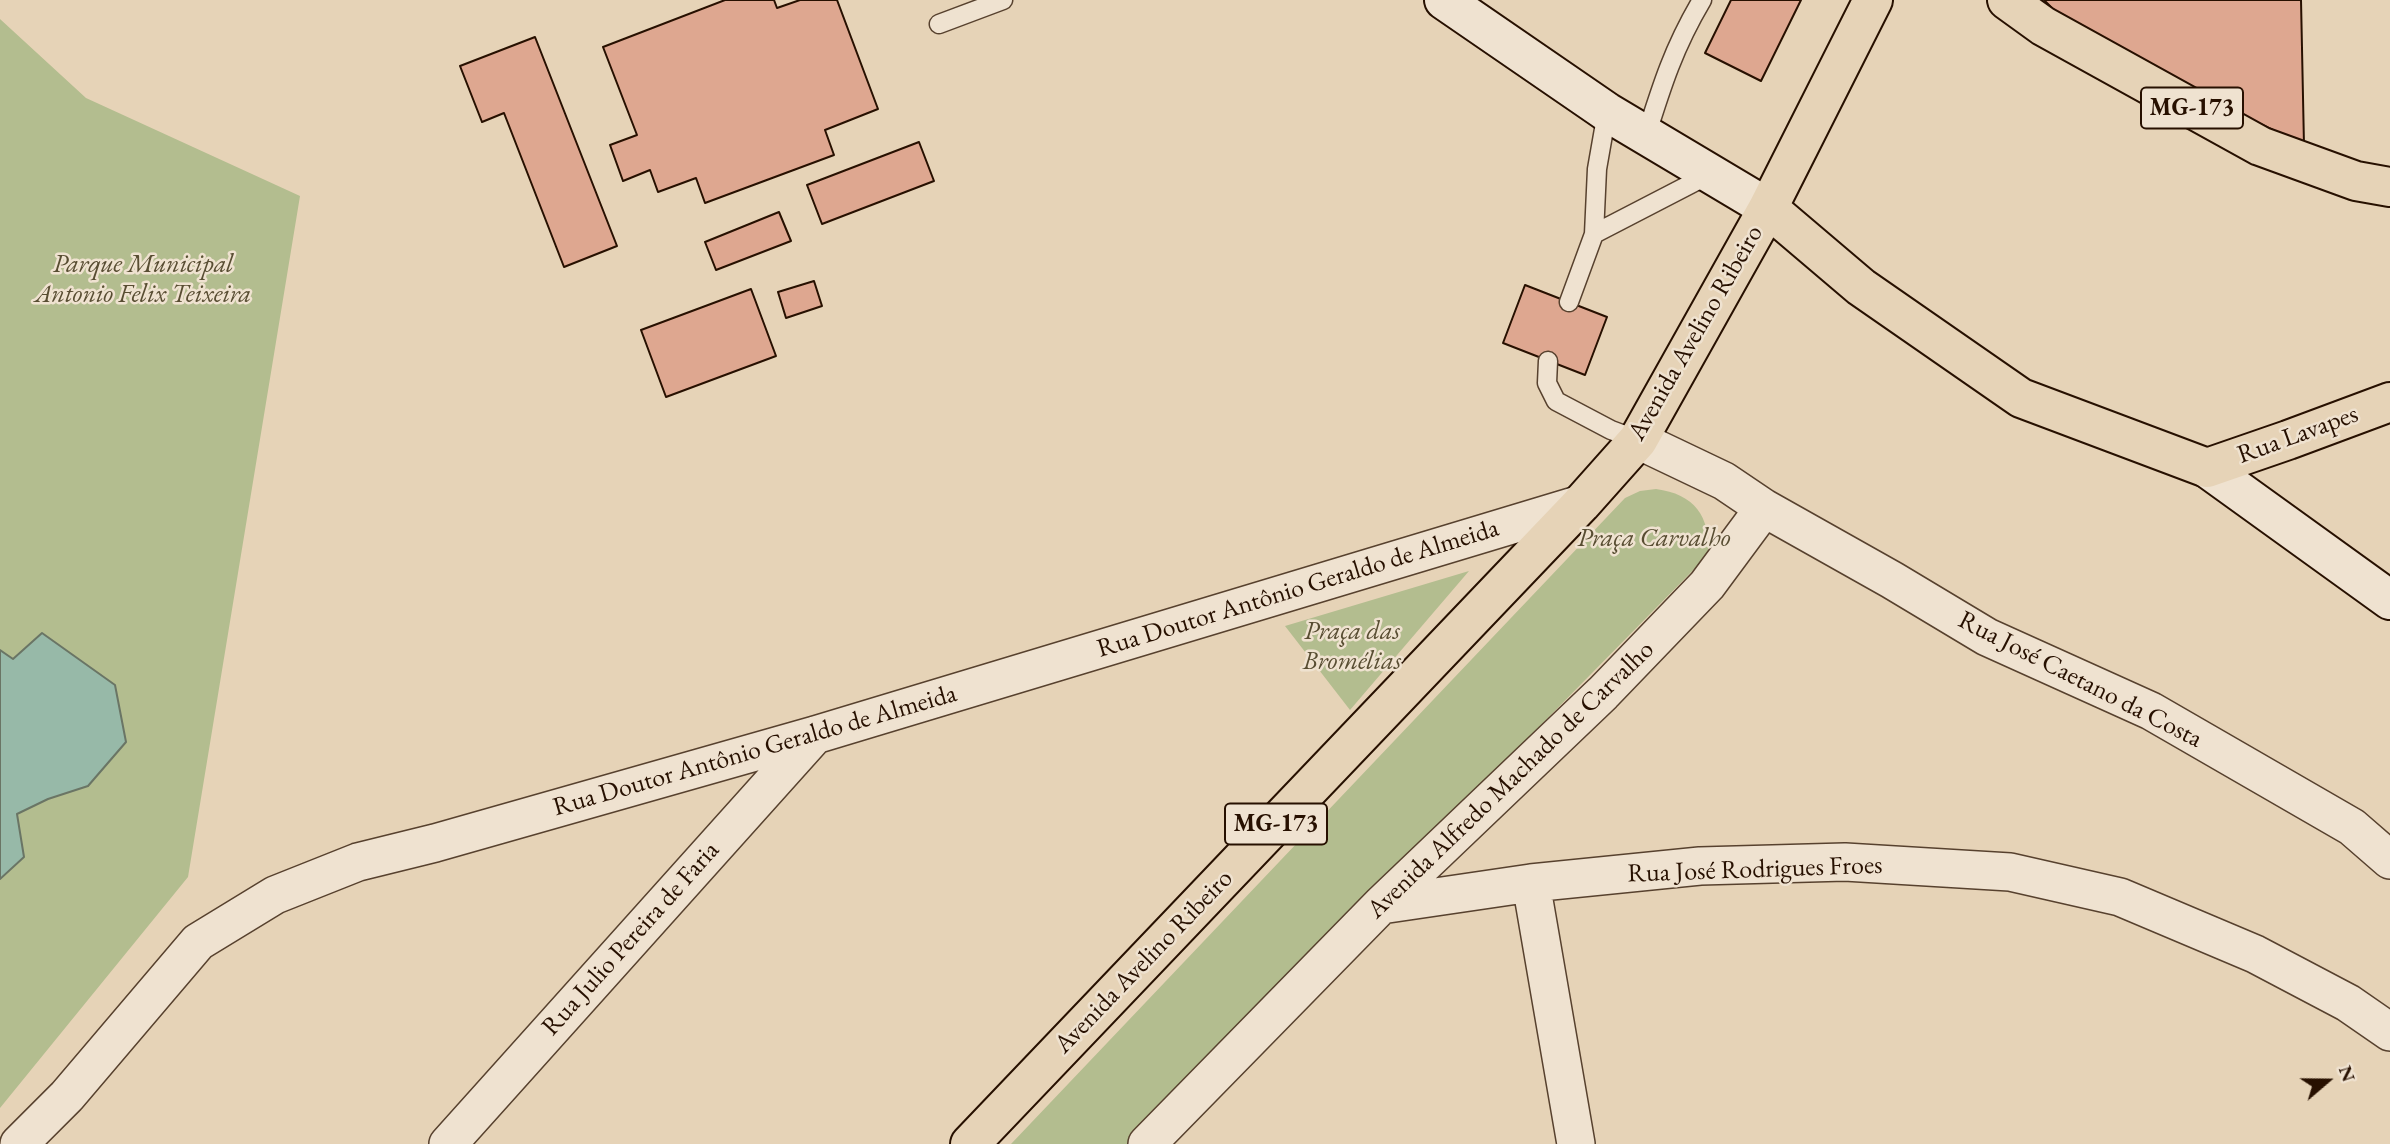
<!DOCTYPE html>
<html>
<head>
<meta charset="utf-8">
<style>
  body { margin:0 }
  #map { position:relative; width:2390px; height:1144px; overflow:hidden; background:#e6d3b7; font-family:"EB Garamond",serif }
  canvas { display:block }
  .north { position:absolute; left:2292px; top:1046px; width:70px; height:70px; -webkit-text-stroke:5px #efe2d0; paint-order:stroke; rotate:70deg; font-size:19px; font-weight:700; line-height:28px; text-align:center; color:#271000 }
  .north::after { content:''; display:block; margin:auto; width:24px; height:32px; background:#271000; clip-path:polygon(50% 0,100% 100%,50% 72%,0 100%) }
</style>
</head>
<body>
<div id="map">
<canvas width="2390" height="1144"></canvas>
<div class="north">N</div>
</div>
<script>
const ctx = document.querySelector('canvas').getContext('2d');
ctx.lineJoin = 'round';
function paint(path, color) { ctx.fillStyle = color; ctx.fill(path, 'evenodd'); }
function trace(path, color, width, dash) { ctx.strokeStyle = color; ctx.lineWidth = width; ctx.lineCap = dash ? 'butt' : 'round'; ctx.setLineDash(dash || []); ctx.stroke(path); }
function label(font, color, halo, rows, align = 'center') {
  ctx.font = font + ' "EB Garamond",serif'; ctx.lineWidth = 5; ctx.setLineDash([]); ctx.textBaseline = 'middle'; ctx.strokeStyle = halo; ctx.fillStyle = color; for (const [text, x, y, turn = 0] of rows) {
    ctx.save(); ctx.translate(x, y); ctx.rotate((+turn || 0) * Math.PI / 180); ctx.textAlign = isNaN(turn) ? turn : align; if (halo) ctx.strokeText(text, 0, 0); ctx.fillText(text, 0, 0); ctx.restore();
  }
}
paint(new Path2D(`
  M 0,19 L 86,98 L 300,196 L 188,877 L 0,1108 L 0,879 L 24,857 L 17,814 L 48,799 L 88,786 L 13,659 L 0,650 Z
  M 1656,489 C 1694,494 1711,516 1708,555 L 1129,1144 L 1011,1144 L 1625,498 L 1640,491 Z
  M 1469,571 L 1350,710 L 1285,626 Z`), '#b3bd8f');
const water = new Path2D(`
  M 42,633 L 115,685 L 126,742 L 88,786 L 48,799 L 17,814 L 24,857 L 0,879 L 0,650 L 13,659 Z`);
paint(water, '#97b9a8');
trace(water, '#6a7565', 2);
const building = new Path2D(`
  M 725,0 L 774,0 L 777,8 L 800,0 L 837,0 L 878,109 L 825,130 L 834,155 L 705,203 L 696,178 L 658,192 L 650,170 L 623,181 L 610,145 L 637,135 L 603,47 Z
  M 1731,0 L 1801,0 L 1761,81 L 1705,53 Z
  M 2044,0 L 2301,0 L 2304,145 L 2082,38 Z
  M 535,37 L 617,246 L 564,267 L 504,113 L 482,122 L 460,66 Z
  M 919,142 L 934,181 L 822,224 L 807,185 Z
  M 779,212 L 791,241 L 716,270 L 705,242 Z
  M 814,281 L 822,306 L 786,318 L 778,292 Z
  M 1525,285 L 1607,317 L 1585,375 L 1503,343 Z
  M 751,289 L 776,356 L 666,397 L 641,330 Z`);
paint(building, '#dea790');
trace(building, '#271000', 2);
const lane = new Path2D(`
  M 939,24 L 1003,0
  M 1646,136 C 1662,85 1674,47 1702,0
  M 1594,234 L 1597,169 L 1607,112
  M 1569,302 L 1594,234 L 1710,174
  M 1548,361 L 1547,383 L 1556,401 L 1611,430 L 1638,440`);
const street = new Path2D(`
  M 1638,440 L 1724,481 L 1764,508 L 1892,580 L 1987,637 L 2151,711 L 2352,827 L 2390,860
  M 1531,883 L 1576,1144
  M 1381,905 L 1531,883 L 1700,866 L 1845,862 L 2010,872 L 2120,897 L 2255,954 L 2348,1003 L 2390,1032
  M 19,1144 L 67,1096 L 198,942 L 275,895 L 358,862 L 435,843 L 815,735 L 1581,504
  M 448,1144 L 815,735
  M 1147,1144 L 1381,905 L 1603,693 L 1707,585 L 1764,508`);
const secondary = new Path2D(`
  M 1444,0 L 1607,112 L 1768,208
  M 2207,468 L 2390,600`);
const highway = new Path2D(`
  M 2007,0 L 2043,26 L 2260,146 L 2356,181 L 2390,187
  M 1768,208 L 1861,287 L 2021,398 L 2207,468 L 2288,440 L 2390,402
  M 970,1144 L 1581,504 L 1638,440 L 1768,208 L 1873,0`);
trace(lane, '#57412e', 21);
trace(street, '#57412e', 40);
trace(secondary, '#271000', 42);
trace(highway, '#271000', 42);
trace(lane, '#efe2d0', 18);
trace(street, '#efe2d0', 37);
trace(secondary, '#efe2d0', 38);
trace(highway, '#e6d3b7', 38);
for (const [x, y, w] of [
  [2192,108,102],
  [1276,824,102]
]) { const box = new Path2D(); box.roundRect(x - w / 2, y - 20.5, w, 41, 5); ctx.fillStyle = '#efe2d0'; ctx.fill(box); trace(box, '#271000', 2); }
label('bold 24px', '#271000', null, [
  ["MG-173",2192,108],
  ["MG-173",1276,824]
]);
label('italic 26px', '#584d32', '#efe2d0', [
  ["Parque Municipal",143,265],
  ["Antonio Felix Teixeira",143,295],
  ["Praça Carvalho",1654,539],
  ["Praça das",1352,632],
  ["Bromélias",1352,662]
]);
label('26px', '#271000', '#efe2d0', [
  ["Avenida Avelino Ribeiro",1696,333,-60],
  ["Rua Lavapes",2298,435,-20],
  ["Rua Doutor Antônio Geraldo de Almeida",1298,589,-17],
  ["Rua José Caetano da Costa",2080,680,27],
  ["Rua Doutor Antônio Geraldo de Almeida",755,751,-16],
  ["Avenida Alfredo Machado de Carvalho",1511,780,-44],
  ["Rua José Rodrigues Froes",1755,870,-2],
  ["Rua Julio Pereira de Faria",631,939,-48],
  ["Avenida Avelino Ribeiro",1144,962,-46]
]);
</script>
</body>
</html>
